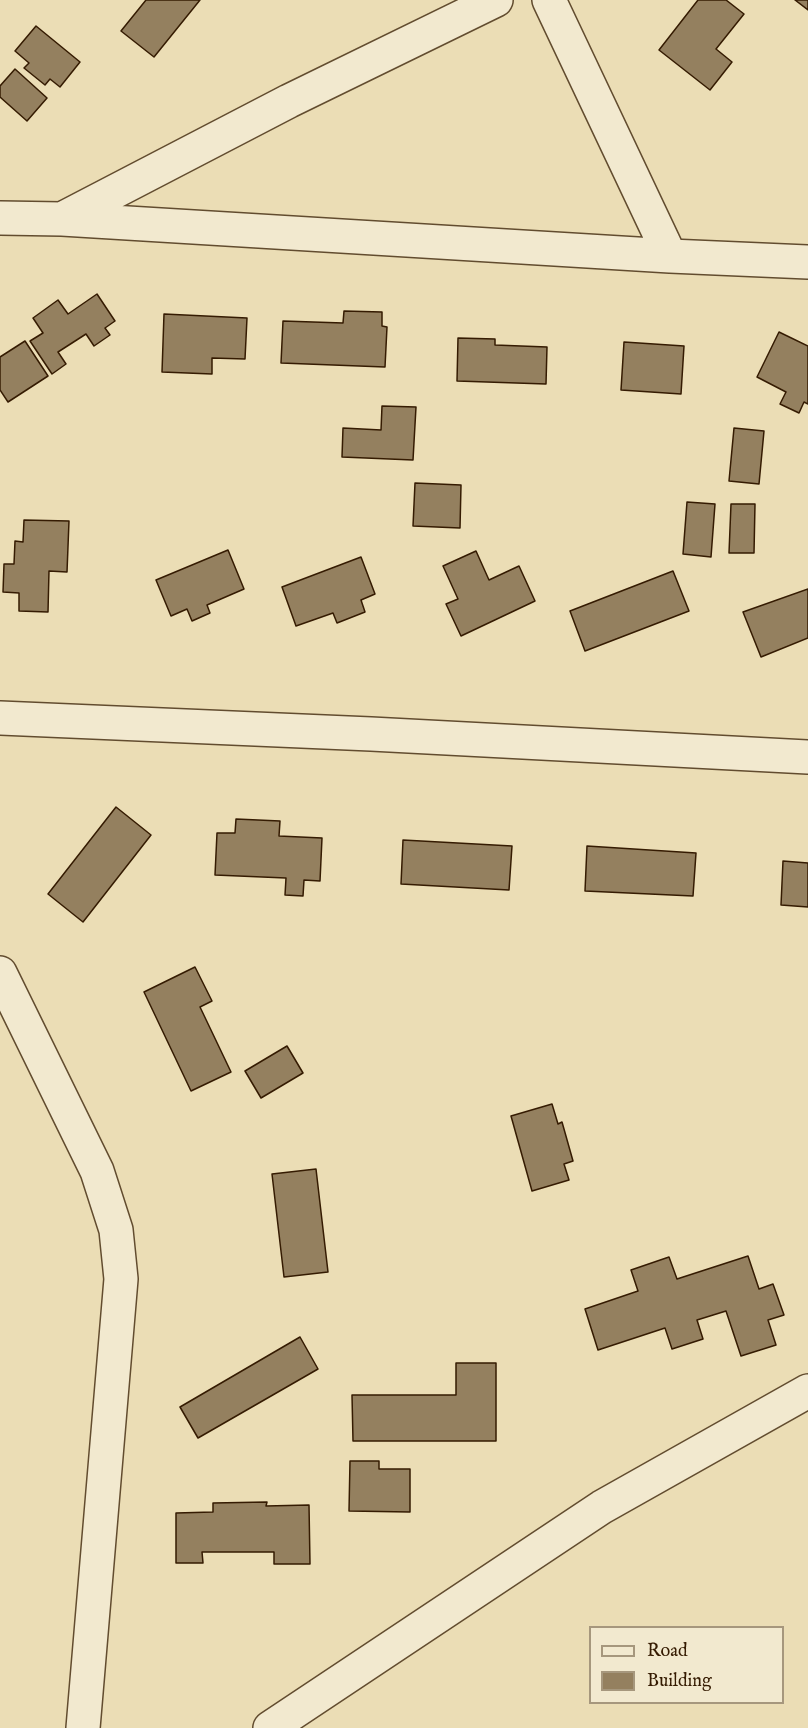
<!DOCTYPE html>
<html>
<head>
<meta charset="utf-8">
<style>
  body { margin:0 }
  #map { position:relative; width:808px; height:1728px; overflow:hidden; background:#ebddb5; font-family:"IM FELL English",serif }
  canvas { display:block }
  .legend { position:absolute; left:589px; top:1626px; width:195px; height:78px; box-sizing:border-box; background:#f2e9cf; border:2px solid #a6977d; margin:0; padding:8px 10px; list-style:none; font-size:18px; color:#351b02 }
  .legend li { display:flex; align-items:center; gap:12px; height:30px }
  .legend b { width:30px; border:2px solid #a6977d }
</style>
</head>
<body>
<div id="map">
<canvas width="808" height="1728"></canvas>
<ul class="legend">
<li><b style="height:8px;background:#f2e9cf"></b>Road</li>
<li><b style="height:16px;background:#94805f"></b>Building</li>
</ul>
</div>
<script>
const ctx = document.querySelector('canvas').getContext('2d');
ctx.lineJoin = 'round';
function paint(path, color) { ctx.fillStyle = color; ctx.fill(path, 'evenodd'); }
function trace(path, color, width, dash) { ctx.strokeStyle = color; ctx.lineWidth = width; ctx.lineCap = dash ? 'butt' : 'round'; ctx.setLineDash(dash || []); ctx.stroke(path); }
const building = new Path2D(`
  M 146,0 L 200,0 L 154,57 L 121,31 Z
  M 698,0 L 726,0 L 744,14 L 716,49 L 732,62 L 710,90 L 659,50 Z
  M 795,0 L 808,0 L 808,10 Z
  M 36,26 L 80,62 L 60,87 L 50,79 L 45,85 L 24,68 L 29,63 L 15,51 Z
  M 15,69 L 47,98 L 27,121 L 0,97 L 0,86 Z
  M 97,294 L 115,321 L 105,328 L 110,335 L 94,346 L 86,334 L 58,352 L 66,364 L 52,374 L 30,341 L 43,333 L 33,318 L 58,300 L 68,314 Z
  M 344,311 L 382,312 L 382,326 L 387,327 L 385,367 L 281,363 L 283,321 L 343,323 Z
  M 164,314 L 247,318 L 245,359 L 212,358 L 212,374 L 162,372 Z
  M 779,332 L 808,346 L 808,404 L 804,402 L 799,413 L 780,404 L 786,392 L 757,377 Z
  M 458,338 L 495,339 L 495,345 L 547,347 L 546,384 L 457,381 Z
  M 25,341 L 48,376 L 8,402 L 0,390 L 0,357 Z
  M 624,342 L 684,346 L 681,394 L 621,390 Z
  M 382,406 L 416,407 L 413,460 L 342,457 L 343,428 L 381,430 Z
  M 734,428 L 764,431 L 759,484 L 729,481 Z
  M 415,483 L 461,485 L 460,528 L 413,526 Z
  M 687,502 L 715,504 L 711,557 L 683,554 Z
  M 731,504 L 755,504 L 754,553 L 729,553 Z
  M 24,520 L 69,521 L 67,572 L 49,571 L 48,612 L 19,611 L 19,593 L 3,592 L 4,564 L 14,564 L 15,541 L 23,542 Z
  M 228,550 L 244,589 L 207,605 L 210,613 L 192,621 L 187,609 L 171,616 L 156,580 Z
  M 476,551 L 489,580 L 519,566 L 535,601 L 461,636 L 446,604 L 458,599 L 443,566 Z
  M 361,557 L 375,594 L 361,600 L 365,612 L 337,623 L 333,613 L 296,626 L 282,587 Z
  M 673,571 L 689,611 L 585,651 L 570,611 Z
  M 808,589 L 808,638 L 761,657 L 743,612 Z
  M 116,807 L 151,835 L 83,922 L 48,894 Z
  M 236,819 L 280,821 L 279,836 L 322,838 L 320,881 L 304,880 L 303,896 L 285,895 L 286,878 L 215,875 L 217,833 L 235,833 Z
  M 403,840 L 512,846 L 509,890 L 401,884 Z
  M 587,846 L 696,853 L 693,896 L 585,891 Z
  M 783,861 L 808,863 L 808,907 L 781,905 Z
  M 195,967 L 212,1001 L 200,1007 L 231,1072 L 191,1091 L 144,992 Z
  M 287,1046 L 303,1073 L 261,1098 L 245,1071 Z
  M 552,1104 L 558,1124 L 562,1122 L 573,1161 L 564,1164 L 569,1180 L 532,1191 L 511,1116 Z
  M 316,1169 L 328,1272 L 284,1277 L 272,1174 Z
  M 748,1256 L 759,1289 L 773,1284 L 784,1315 L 768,1320 L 776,1345 L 741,1356 L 726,1311 L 697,1320 L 703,1339 L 672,1349 L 665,1328 L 598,1350 L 585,1309 L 638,1291 L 631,1270 L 669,1257 L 677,1279 Z
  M 300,1337 L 318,1369 L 198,1438 L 180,1407 Z
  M 456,1363 L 496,1363 L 496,1441 L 353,1441 L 352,1395 L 456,1395 Z
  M 350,1461 L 379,1461 L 379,1469 L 410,1469 L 410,1512 L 349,1511 Z
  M 267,1502 L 266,1506 L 309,1505 L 310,1564 L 274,1564 L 274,1552 L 202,1552 L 203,1563 L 176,1563 L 176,1513 L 213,1512 L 213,1503 Z`);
paint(building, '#94805f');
trace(building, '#351b02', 1.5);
const minor = new Path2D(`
  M 549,0 L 670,256 L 808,262
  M 0,218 L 62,219 L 289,101 L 496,0
  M 62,219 L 670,256
  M 0,718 L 371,734 L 808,757
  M 0,973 L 97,1171 L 116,1230 L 121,1279 L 83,1728
  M 270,1728 L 602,1507 L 808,1391`);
trace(minor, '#624c2f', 36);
trace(minor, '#f2e9cf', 33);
</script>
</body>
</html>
